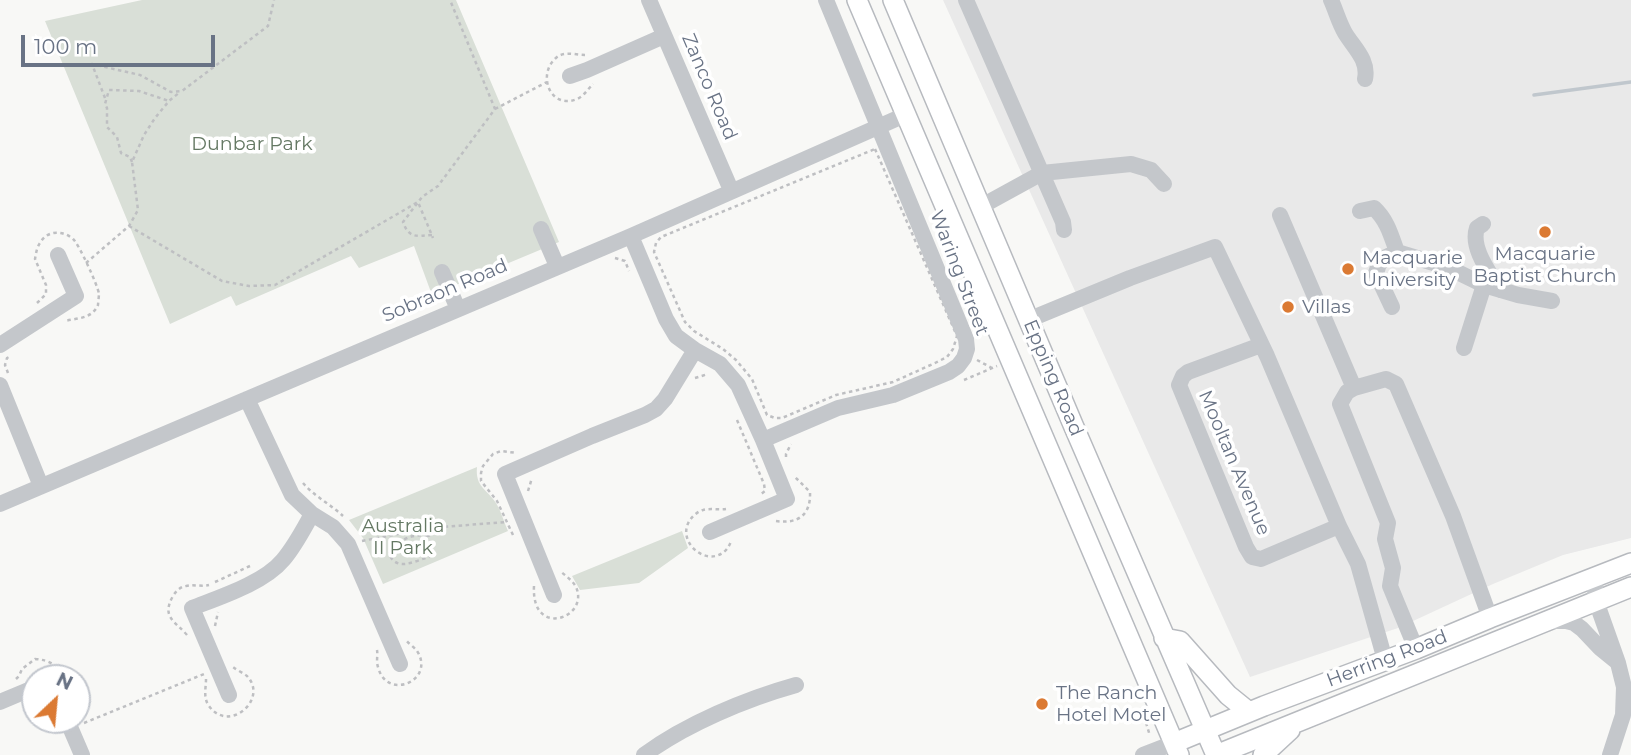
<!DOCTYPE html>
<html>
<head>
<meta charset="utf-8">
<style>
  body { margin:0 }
  #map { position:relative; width:1631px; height:755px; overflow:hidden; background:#f8f8f6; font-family:Montserrat,sans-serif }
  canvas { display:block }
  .north { position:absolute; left:21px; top:664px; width:70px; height:70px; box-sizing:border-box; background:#fff; border:2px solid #c3c7ce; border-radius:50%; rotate:26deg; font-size:19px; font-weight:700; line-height:28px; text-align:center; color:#697385 }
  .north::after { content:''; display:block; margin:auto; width:24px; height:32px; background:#db7a33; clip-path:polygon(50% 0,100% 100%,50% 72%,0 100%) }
  .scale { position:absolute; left:21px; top:35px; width:194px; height:32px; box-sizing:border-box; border:4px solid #697385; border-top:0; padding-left:9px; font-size:21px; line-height:24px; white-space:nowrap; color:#697385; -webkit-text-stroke:5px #fff; paint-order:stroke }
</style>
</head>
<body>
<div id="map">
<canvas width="1631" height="755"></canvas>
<div class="north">N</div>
<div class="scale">100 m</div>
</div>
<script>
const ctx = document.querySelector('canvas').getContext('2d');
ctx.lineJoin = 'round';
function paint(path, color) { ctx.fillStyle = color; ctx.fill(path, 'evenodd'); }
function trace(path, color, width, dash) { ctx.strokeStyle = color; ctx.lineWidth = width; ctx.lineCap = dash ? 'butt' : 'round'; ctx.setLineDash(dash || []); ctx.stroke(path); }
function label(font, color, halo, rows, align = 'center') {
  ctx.font = font + ' Montserrat,sans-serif'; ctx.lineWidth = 7; ctx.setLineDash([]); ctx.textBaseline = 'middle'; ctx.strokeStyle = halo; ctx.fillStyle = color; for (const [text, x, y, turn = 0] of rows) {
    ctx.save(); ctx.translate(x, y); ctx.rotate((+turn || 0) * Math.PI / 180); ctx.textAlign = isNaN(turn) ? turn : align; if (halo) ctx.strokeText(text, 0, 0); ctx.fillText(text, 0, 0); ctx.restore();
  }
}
paint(new Path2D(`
  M 943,0 L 1631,0 L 1631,538 L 1563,555 L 1493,584 L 1398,628 L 1250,677 Z`), '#e9e9e9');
paint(new Path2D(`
  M 142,0 L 456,0 L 559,242 L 432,295 L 414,246 L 359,268 L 351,256 L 236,306 L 231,296 L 170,324 L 45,21 Z
  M 477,467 C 475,487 487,489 496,503 C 501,511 504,522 508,531 L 383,584 L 363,538 L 349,520 Z
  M 682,531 L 688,548 L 639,583 L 580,590 L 572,576 Z`), '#d9dfd7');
trace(new Path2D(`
  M 1534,95 L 1631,82`), '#c0c7cd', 3.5);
const major = new Path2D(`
  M 857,0 L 1179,755
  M 893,0 L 1074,427 L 1216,755
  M 1164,638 L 1180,641 L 1228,695 L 1249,712
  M 1174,743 L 1264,706 L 1416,649 L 1490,618 L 1631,563
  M 1216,755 L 1631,587
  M 1263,755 L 1290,730`);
trace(major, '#b7babf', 22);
trace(new Path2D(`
  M 585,55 C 576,55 565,51 557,57 C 536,74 550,110 577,99 C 584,96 588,89 593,84
  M 105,98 L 92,64 L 140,75 L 171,92 L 182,91 L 268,26 L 274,0
  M 495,109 L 547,82
  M 875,149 L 957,336 L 953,349 L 947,357 L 935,363 L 893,382 L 836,395 L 782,418 L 775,418 L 767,415 L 752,379 L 736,360 L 723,349 L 694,331 L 685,322 L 654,252 L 656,243 L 661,237 Z
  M 132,162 L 130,157 L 121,153 L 117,137 L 107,127 L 107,108 L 105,104 L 109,90 L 139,91 L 169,101
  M 129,226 L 222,281 L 249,286 L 275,285 L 418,202 L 433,238
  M 432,235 C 417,236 409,239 403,222 L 422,197 L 438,186 L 495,109 L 450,0
  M 615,258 L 625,261 L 629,271
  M 86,263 L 129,226 L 138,210 L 132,162 L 144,135 L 155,118 L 169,101 L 180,92
  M 37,303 L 46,294 L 46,285 L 35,259 C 36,253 37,247 40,243 C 47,230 63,230 73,239 C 79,244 98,286 99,294 C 99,295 98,304 98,305 C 92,319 77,318 65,321
  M 977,360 L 992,368
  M 8,373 L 5,365 L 7,358 L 9,357
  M 695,378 L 708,374
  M 964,380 L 997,366
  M 737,420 L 764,484 L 765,491 L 761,494
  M 786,457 L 786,454 L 791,444
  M 303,483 C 314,496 330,504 343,516
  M 528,491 L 532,478
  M 726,509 C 719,510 710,508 703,510 C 698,511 693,516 690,520 C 675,542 708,569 726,550 C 729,547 730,543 732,540
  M 776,521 C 797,524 811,516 810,492 L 794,476
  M 513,535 L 497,501 L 481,481 L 481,473 L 483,466 L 493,454 L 501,451 L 517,453
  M 428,536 C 413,533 396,540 389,554 C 397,572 414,561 429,557 C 435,544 428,541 428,529
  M 362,541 L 428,528 L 507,522
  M 215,582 L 250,566
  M 534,586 C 531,639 590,618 576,587 C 573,581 566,576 560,571
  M 215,626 L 218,612
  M 187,635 C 175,621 161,617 173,596 C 176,591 180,587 186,586 C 194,584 201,587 209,585
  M 377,650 C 378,655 376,661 378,667 C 387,702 436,680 417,651 C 414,647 409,644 406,640
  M 16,679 L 19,676 L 22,669 L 35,659 C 50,660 57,665 64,678
  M 206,679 C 206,688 203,698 209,706 C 229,734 269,699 247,676 C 243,673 237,670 233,667
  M 1144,716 L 1150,736
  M 84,723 L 204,674`), '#bebfc2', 2.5, [3.5, 3.5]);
trace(new Path2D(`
  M 649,0 L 731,190
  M 966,0 L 1063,222 L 1064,230
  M 1331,0 C 1336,11 1339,23 1345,33 C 1354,48 1369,60 1365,79
  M 570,76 L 587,70 L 664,36
  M 980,207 L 1042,173 L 1131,164 L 1151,170 L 1164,184
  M 1360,211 L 1374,208 C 1387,220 1391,235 1397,252
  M 1280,215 L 1354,388
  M 1483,224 L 1477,228 C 1470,248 1490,273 1500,290
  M 541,229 L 557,266
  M 631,236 L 666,319 L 676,336 L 695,350 L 720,364 L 738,385 L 763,440 L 787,499 L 710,532
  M 442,272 L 458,309
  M 1392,307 L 1376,273 L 1379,264 L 1386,257 L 1397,252 L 1447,267 L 1484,285 L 1518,295 L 1552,301
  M 1028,320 L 1130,278 L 1215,247 L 1267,356 L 1339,526 L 1358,564 L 1385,660
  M 0,345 L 76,296 L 58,255
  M 1261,345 L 1188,372 L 1183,376 L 1179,385 L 1246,547 L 1252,557 L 1261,559 L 1339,526
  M 1464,348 L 1484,285
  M 0,385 L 41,486
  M 247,399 L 292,495 L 312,514 L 333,527 L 348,544 L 400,664
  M 763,440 L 838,408 L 893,395 L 949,372 L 958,366 L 964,358 L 967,349 L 966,339 L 826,0
  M 0,504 L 631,236 L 905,115
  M 1594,577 L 1596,601 L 1618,663 L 1624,687 L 1623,715 L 1610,755
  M 554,595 L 505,474 L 592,436 L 645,415 L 656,409 L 665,399 L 695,350
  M 1549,621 L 1566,621 L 1574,623 L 1582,629 L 1600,648 L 1616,661
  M 1416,649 L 1390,586 L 1393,568 L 1385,539 L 1388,523 L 1340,404 L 1347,392 L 1354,388 L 1386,379 L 1396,384 L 1453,516 L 1490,618
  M 229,695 L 192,608 C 220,597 264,583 283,560 C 295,546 303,530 312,514
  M 0,702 L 26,691 L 35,690
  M 67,720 L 82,755
  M 644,755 C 686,724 746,699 796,685
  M 1143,755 L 1174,743`), '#c4c7cb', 16);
trace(major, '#fff', 19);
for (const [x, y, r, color] of [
  [1545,232,7,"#db7a33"],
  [1348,269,7,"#db7a33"],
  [1288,307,7,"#db7a33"],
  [1042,704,7,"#db7a33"]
]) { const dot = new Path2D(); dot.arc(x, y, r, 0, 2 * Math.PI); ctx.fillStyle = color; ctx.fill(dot); trace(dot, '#fff', 2.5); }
label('19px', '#697385', '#fff', [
  ["Zanco Road",709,87,67],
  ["Waring Street",959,273,69],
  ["Sobraon Road",445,291,-23],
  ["Epping Road",1053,378,67],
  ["Mooltan Avenue",1234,463,67],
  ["Herring Road",1387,659,-21]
]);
label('19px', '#647863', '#fff', [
  ["Dunbar Park",252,144],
  ["Australia",403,526],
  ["II Park",403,548]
]);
label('19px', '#697385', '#fff', [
  ["Macquarie",1545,254,"center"],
  ["Baptist Church",1545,276,"center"],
  ["Macquarie",1362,258],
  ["University",1362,280],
  ["Villas",1302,307],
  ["The Ranch",1056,693],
  ["Hotel Motel",1056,715]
], 'left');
</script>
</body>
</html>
